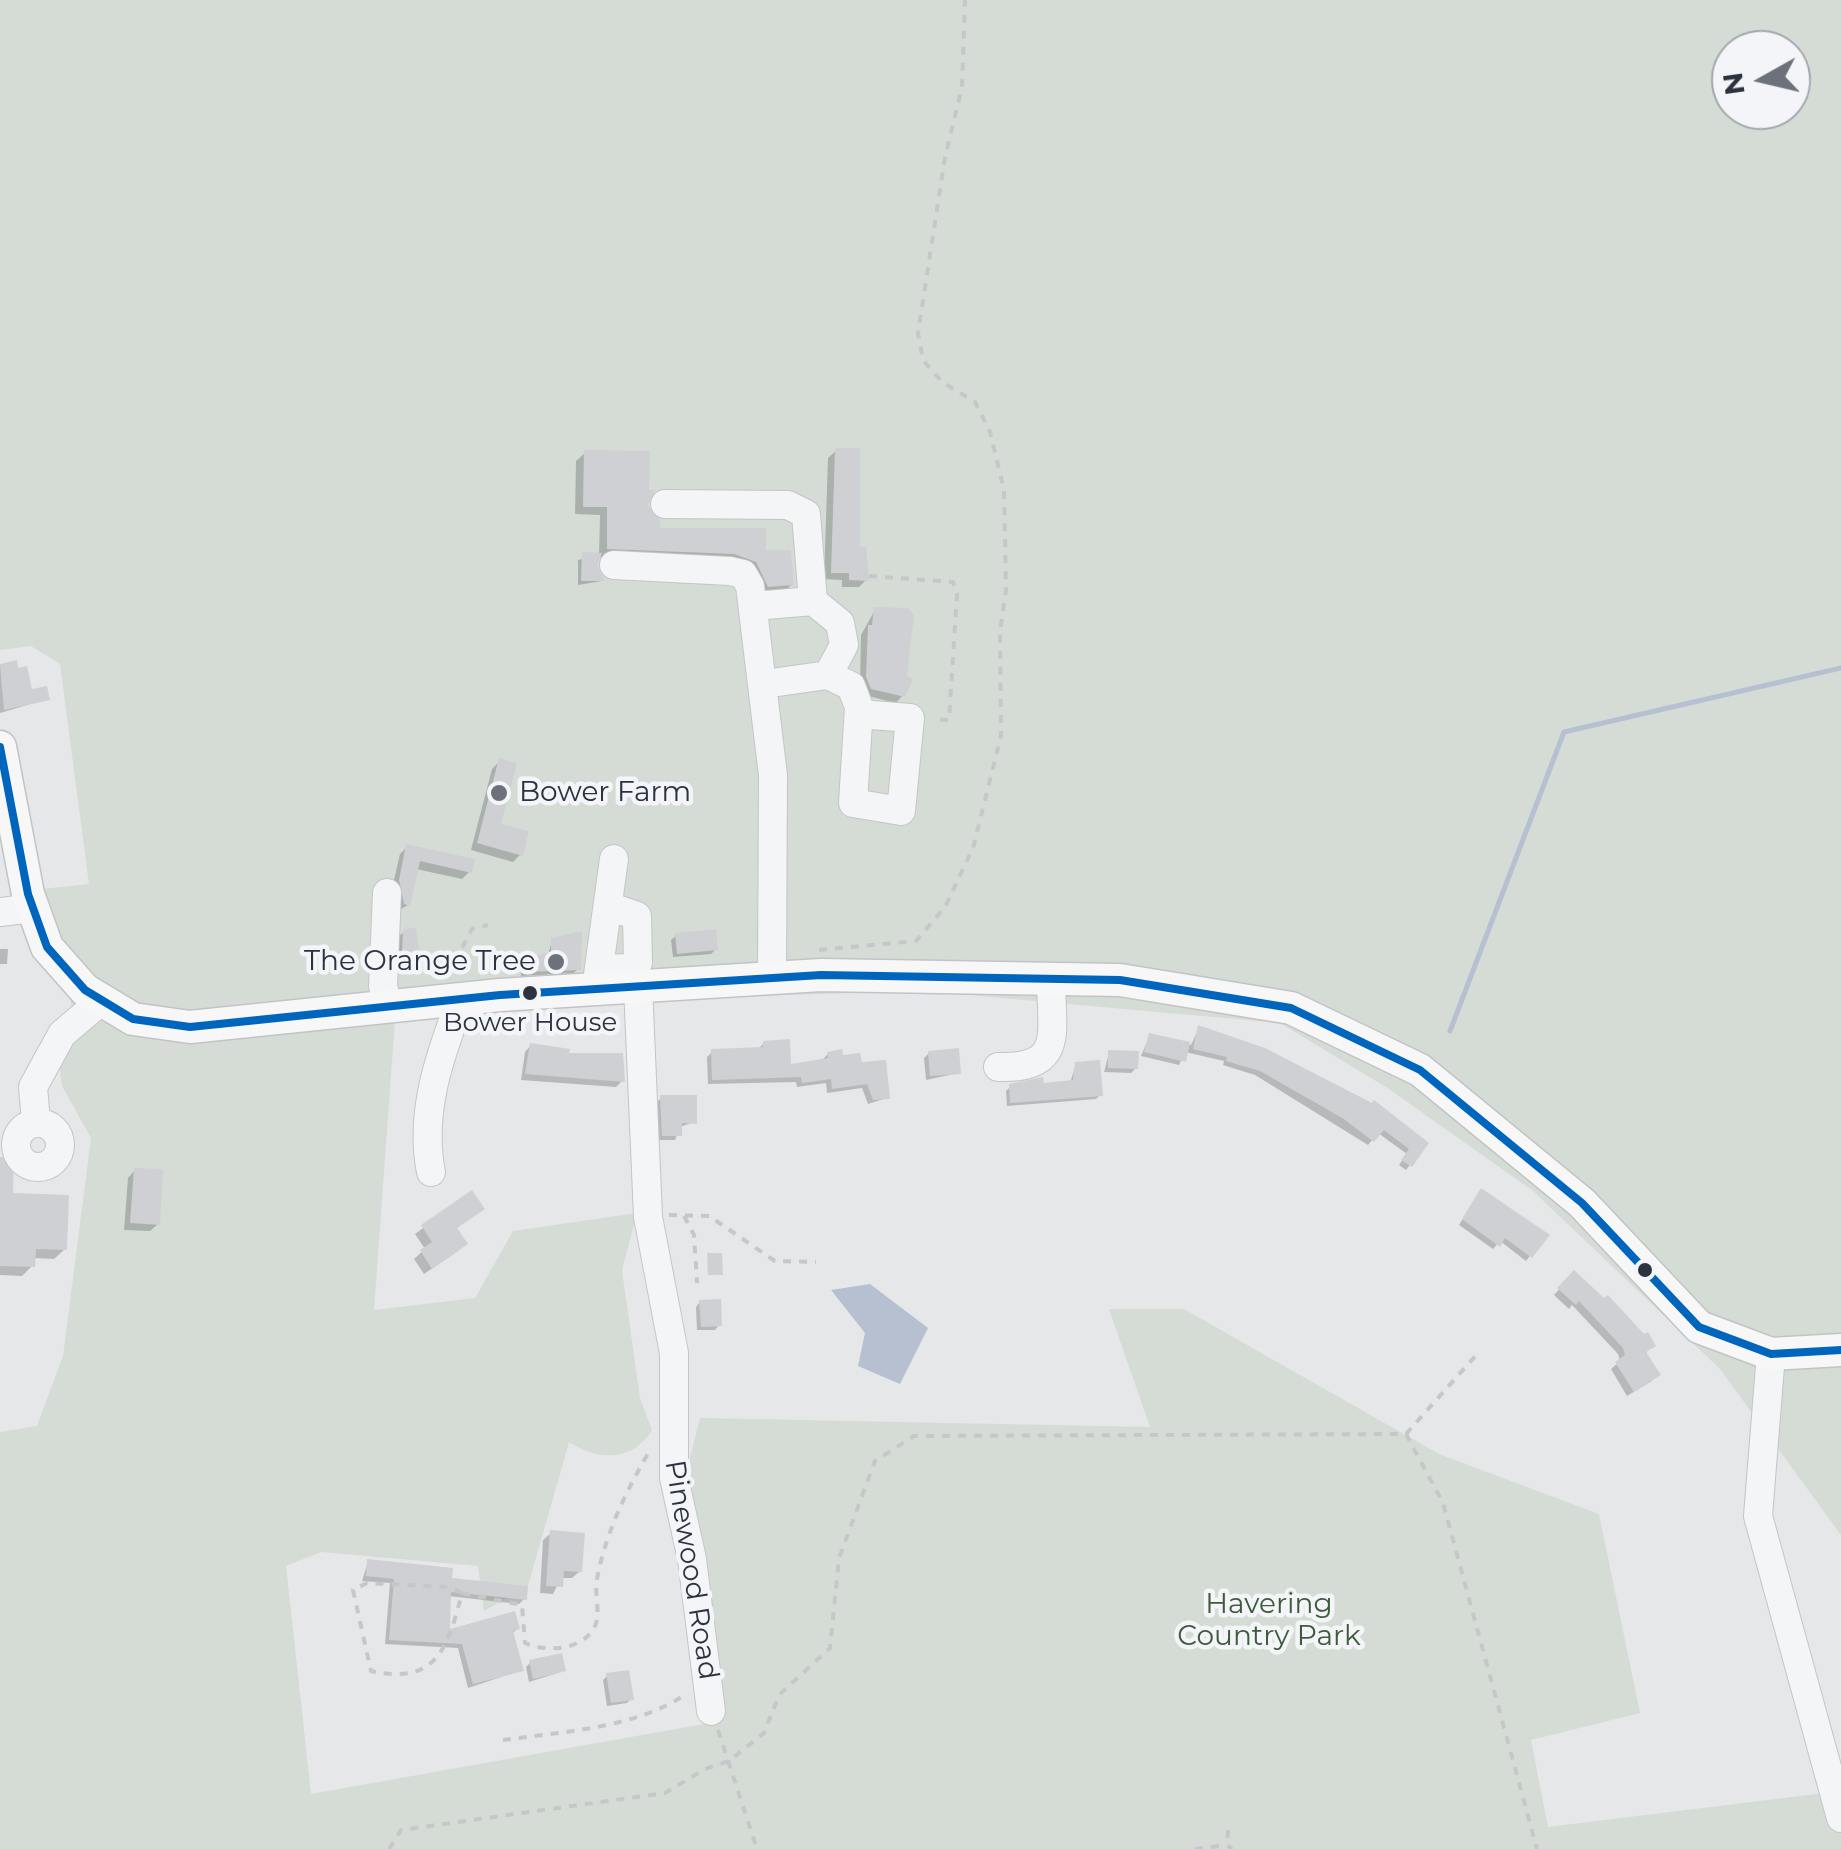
<!DOCTYPE html>
<html>
<head>
<meta charset="utf-8">
<style>
  body { margin:0 }
  #map { position:relative; width:1841px; height:1849px; overflow:hidden; background:#e5e7e9; font-family:Montserrat,sans-serif }
  canvas { display:block }
  .north { position:absolute; left:1711px; top:30px; width:100px; height:100px; box-sizing:border-box; background:#f3f5f8; border:2px solid #a4a7af; border-radius:50%; rotate:262deg; font-size:28px; font-weight:700; line-height:40px; text-align:center; color:#2d3241 }
  .north::after { content:''; display:block; margin:auto; width:35px; height:45px; background:#6d717c; clip-path:polygon(50% 0,100% 100%,50% 72%,0 100%) }
</style>
</head>
<body>
<div id="map">
<canvas width="1841" height="1849"></canvas>
<div class="north">N</div>
</div>
<script>
const ctx = document.querySelector('canvas').getContext('2d');
ctx.lineJoin = 'round';
function paint(path, color) { ctx.fillStyle = color; ctx.fill(path, 'evenodd'); }
function trace(path, color, width, dash) { ctx.strokeStyle = color; ctx.lineWidth = width; ctx.lineCap = dash ? 'butt' : 'round'; ctx.setLineDash(dash || []); ctx.stroke(path); }
function label(font, color, halo, rows, align = 'center') {
  ctx.font = font + ' Montserrat,sans-serif'; ctx.lineWidth = 9; ctx.setLineDash([]); ctx.textBaseline = 'middle'; ctx.strokeStyle = halo; ctx.fillStyle = color; for (const [text, x, y, turn = 0] of rows) {
    ctx.save(); ctx.translate(x, y); ctx.rotate((+turn || 0) * Math.PI / 180); ctx.textAlign = isNaN(turn) ? turn : align; if (halo) ctx.strokeText(text, 0, 0); ctx.fillText(text, 0, 0); ctx.restore();
  }
}
paint(new Path2D(`
  M 0,0 L 1841,0 L 1841,1535 L 1720,1369 L 1533,1191 L 1389,1089 L 1280,1023 L 924,991 L 609,1000 L 395,1020 L 374,1310 L 475,1298 L 513,1231 L 637,1213 L 622,1270 L 640,1398 L 652,1430 C 633,1462 598,1461 569,1442 L 528,1586 L 484,1611 L 478,1566 L 321,1552 L 286,1566 L 311,1794 L 715,1722 L 686,1473 L 700,1418 L 1150,1427 L 1109,1309 L 1184,1309 L 1439,1454 L 1599,1514 L 1640,1713 L 1531,1740 L 1548,1827 L 1841,1791 L 1841,1849 L 0,1849 L 0,1432 L 37,1426 L 63,1356 L 91,1138 L 62,1086 L 59,1062 L 77,1026 L 42,889 L 89,884 L 60,664 L 31,646 L 0,650 ZM 1731,50 L 1791,50 L 1791,110 L 1731,110 Z`), '#d5dcd6');
paint(new Path2D(`
  M 870,1284 L 928,1328 L 900,1384 L 858,1366 L 865,1333 L 831,1290 Z`), '#b7c0d1');
paint(new Path2D(`
  M 836,451 L 866,580 L 859,587 L 842,587 L 842,580 L 824,579 L 828,458 Z
  M 585,453 L 645,505 L 657,531 L 764,552 L 792,584 L 783,593 L 759,595 L 724,562 L 598,557 L 594,565 L 602,581 L 578,585 L 578,560 L 599,555 L 600,515 L 575,514 L 576,461 Z
  M 875,610 L 903,695 L 896,703 L 864,695 L 860,686 L 861,635 Z
  M 15,663 L 30,692 L 48,699 L 0,713 L 0,666 Z
  M 500,761 L 498,825 L 521,854 L 513,862 L 471,850 L 492,769 Z
  M 407,847 L 469,872 L 462,879 L 416,869 L 408,905 L 397,911 L 392,889 L 400,854 Z
  M 404,932 L 416,949 L 399,956 L 399,936 Z
  M 676,936 L 716,949 L 711,954 L 673,957 L 671,940 Z
  M 552,941 L 578,969 L 574,973 L 521,976 L 520,966 L 548,955 Z
  M 0,949 L 8,949 L 7,964 L 0,964 Z
  M 1199,1028 L 1426,1144 L 1406,1170 L 1399,1165 L 1407,1154 L 1378,1133 L 1368,1145 L 1255,1075 L 1223,1065 L 1224,1061 L 1185,1052 L 1179,1065 L 1141,1056 L 1150,1035 L 1191,1045 Z
  M 764,1043 L 789,1067 L 823,1059 L 828,1054 L 860,1065 L 887,1098 L 868,1104 L 862,1088 L 827,1093 L 826,1083 L 797,1087 L 796,1082 L 708,1084 L 707,1057 L 712,1052 L 757,1050 Z
  M 531,1045 L 566,1055 L 622,1081 L 616,1087 L 521,1080 L 525,1052 Z
  M 929,1053 L 959,1073 L 926,1080 L 924,1058 Z
  M 1109,1053 L 1136,1068 L 1131,1073 L 1104,1072 Z
  M 1076,1064 L 1100,1095 L 1096,1099 L 1007,1106 L 1006,1091 L 1011,1086 L 1070,1083 Z
  M 661,1098 L 694,1122 L 680,1127 L 675,1140 L 658,1140 L 657,1102 Z
  M 0,1160 L 10,1195 L 65,1249 L 54,1259 L 33,1258 L 32,1266 L 22,1276 L 0,1275 Z
  M 135,1170 L 158,1224 L 150,1231 L 124,1230 L 128,1178 Z
  M 471,1193 L 455,1229 L 458,1251 L 424,1274 L 414,1259 L 425,1249 L 415,1234 Z
  M 1477,1195 L 1546,1235 L 1526,1261 L 1500,1241 L 1493,1249 L 1459,1225 Z
  M 1574,1273 L 1644,1338 L 1652,1381 L 1627,1396 L 1611,1369 L 1620,1361 L 1618,1354 L 1572,1305 L 1569,1309 L 1554,1295 Z
  M 700,1302 L 719,1325 L 715,1330 L 697,1330 L 696,1307 Z
  M 551,1533 L 580,1571 L 572,1578 L 561,1578 L 553,1594 L 540,1593 L 543,1540 Z
  M 368,1562 L 524,1599 L 519,1604 L 448,1596 L 447,1632 L 517,1629 L 512,1634 L 522,1670 L 468,1688 L 458,1648 L 385,1644 L 390,1583 L 362,1581 Z
  M 531,1662 L 564,1671 L 529,1682 L 526,1667 Z
  M 607,1676 L 631,1699 L 627,1703 L 607,1706 L 603,1680 Z`), '#0003');
trace(new Path2D(`
  M 1450,1031 L 1564,732 L 1841,668`), '#b7c0d1', 5);
paint(new Path2D(`
  M 835,448 L 860,448 L 860,547 L 866,547 L 869,581 L 849,580 L 849,573 L 831,573 Z
  M 584,450 L 650,451 L 649,490 L 655,490 L 648,505 L 660,520 L 660,528 L 766,528 L 766,550 L 791,550 L 794,585 L 768,587 L 756,562 L 734,554 L 607,549 L 607,507 L 583,507 Z
  M 582,552 L 602,553 L 597,565 L 605,581 L 581,581 Z
  M 874,607 L 908,608 L 914,615 L 907,675 L 913,680 L 905,697 L 871,689 L 866,677 L 868,625 L 872,625 Z
  M 17,660 L 18,668 L 27,666 L 32,689 L 47,686 L 50,700 L 4,710 L 0,664 Z
  M 499,758 L 517,763 L 501,824 L 529,831 L 523,856 L 477,843 Z
  M 406,844 L 475,859 L 472,873 L 420,861 L 410,906 L 404,904 L 399,880 Z
  M 416,928 L 419,950 L 402,952 L 403,929 Z
  M 716,929 L 718,950 L 677,954 L 675,933 Z
  M 582,931 L 581,970 L 525,972 L 524,959 L 551,952 L 551,938 Z
  M 1198,1025 L 1265,1048 L 1372,1103 L 1374,1100 L 1429,1143 L 1412,1167 L 1401,1160 L 1409,1149 L 1384,1130 L 1374,1142 L 1344,1119 L 1260,1071 L 1226,1061 L 1227,1057 L 1193,1049 Z
  M 1149,1033 L 1190,1042 L 1186,1062 L 1144,1052 Z
  M 790,1039 L 791,1064 L 828,1058 L 827,1052 L 842,1049 L 843,1055 L 860,1053 L 862,1062 L 886,1060 L 890,1099 L 873,1100 L 867,1084 L 832,1089 L 831,1079 L 802,1083 L 801,1077 L 712,1080 L 711,1049 L 763,1047 L 763,1041 Z
  M 530,1043 L 570,1049 L 569,1053 L 623,1053 L 625,1082 L 525,1074 Z
  M 959,1048 L 961,1074 L 930,1076 L 928,1051 Z
  M 1108,1050 L 1139,1051 L 1138,1069 L 1108,1068 Z
  M 1100,1060 L 1103,1096 L 1010,1103 L 1009,1084 L 1043,1077 L 1044,1083 L 1073,1080 L 1075,1062 Z
  M 660,1095 L 697,1095 L 697,1124 L 682,1123 L 682,1136 L 662,1136 Z
  M 0,1157 L 14,1158 L 13,1193 L 69,1195 L 67,1250 L 36,1249 L 35,1267 L 0,1266 Z
  M 134,1168 L 163,1169 L 160,1225 L 130,1223 Z
  M 1481,1188 L 1550,1235 L 1532,1258 L 1505,1238 L 1500,1247 L 1462,1219 Z
  M 472,1190 L 485,1209 L 457,1228 L 468,1244 L 432,1269 L 420,1250 L 432,1242 L 421,1225 Z
  M 707,1253 L 722,1253 L 723,1275 L 708,1275 Z
  M 1574,1270 L 1604,1298 L 1608,1295 L 1644,1334 L 1648,1332 L 1656,1346 L 1646,1352 L 1661,1375 L 1634,1392 L 1615,1362 L 1625,1355 L 1623,1348 L 1579,1301 L 1576,1305 L 1557,1288 Z
  M 721,1299 L 722,1326 L 701,1327 L 699,1300 Z
  M 550,1530 L 585,1533 L 582,1572 L 564,1571 L 563,1587 L 546,1586 Z
  M 367,1559 L 453,1568 L 452,1578 L 528,1586 L 527,1600 L 451,1592 L 450,1629 L 515,1611 L 520,1629 L 513,1631 L 524,1671 L 473,1684 L 462,1644 L 389,1640 L 394,1579 L 366,1576 Z
  M 562,1653 L 566,1671 L 533,1679 L 529,1660 Z
  M 629,1670 L 634,1700 L 611,1703 L 606,1673 Z`), '#cfd0d3');
const minor = new Path2D(`
  M 665,504 L 788,505 L 806,514 L 813,601 L 754,606
  M 614,565 L 730,571 L 743,574 L 750,586 L 773,775 L 772,979
  M 813,601 L 840,623 L 844,645 L 828,675
  M 764,684 L 828,675 L 851,686 L 859,707 L 853,803 L 901,811 L 910,718 L 859,714
  M 387,893 L 383,986 L 388,1007
  M 0,912 L 33,908
  M 599,969 L 631,968 L 638,963 L 637,916 L 608,906
  M 638,986 L 648,1217 L 674,1353 L 674,1478 L 692,1559 L 711,1711
  M 596,989 L 614,859
  M 998,1067 C 1066,1069 1051,1032 1051,979
  M 36,1122 L 33,1087 L 62,1034 L 102,1000
  M16 1145a22 22 0 1 1 44 0a22 22 0 1 1-44 0Z
  M 431,1172 C 419,1113 440,1055 461,999
  M 1771,1354 L 1758,1516 L 1841,1818`);
const major = new Path2D(`
  M 0,747 L 28,894 L 47,947 L 85,990 L 133,1019 L 190,1027 L 500,995 L 821,975 L 1120,980 L 1291,1008 L 1420,1070 L 1582,1203 L 1699,1327 L 1771,1354 L 1841,1350`);
trace(minor, '#c3c5c7', 30);
trace(major, '#c2c3c6', 35);
trace(new Path2D(`
  M 869,576 L 953,582 L 957,594 L 949,720 L 932,719
  M 819,950 L 916,941 L 945,907 L 973,848 L 1001,736 L 1000,632 L 1006,590 L 1004,490 L 990,432 L 975,402 L 942,382 L 923,360 L 918,333 L 945,157 L 962,87 L 965,0
  M 447,976 L 472,929 L 488,925
  M 669,1215 L 709,1216 L 775,1261 L 816,1262
  M 684,1216 L 694,1235 L 697,1283
  M 1406,1434 L 1443,1503 L 1537,1849
  M 462,1593 L 450,1587 L 367,1583 L 353,1590 L 371,1671 C 438,1686 448,1646 462,1593 L 522,1605 L 525,1643 C 547,1653 584,1650 595,1626 C 601,1613 594,1593 597,1579 C 606,1531 627,1490 651,1448
  M 718,1730 L 757,1849
  M 503,1740 C 561,1732 637,1728 686,1694
  M 1228,1830 L 1227,1845 L 1232,1849
  M 389,1849 L 401,1830 L 665,1793 L 705,1769 L 729,1761 L 764,1733 L 779,1695 L 830,1648 L 839,1558 L 875,1461 L 914,1436 L 1406,1434 L 1478,1353
  M 1195,1849 L 1227,1845`), '#c5c7c9', 4, [8, 8]);
trace(minor, '#f4f5f6', 28);
trace(major, '#f7f7f8', 32);
trace(new Path2D(`
  M 0,747 L 28,894 L 47,947 L 85,990 L 133,1019 L 190,1027 L 500,995 L 821,975 L 1120,980 L 1291,1008 L 1420,1070 L 1582,1203 L 1699,1327 L 1771,1354 L 1841,1350`), '#0065bd', 8);
for (const [x, y, r, color] of [
  [499,793,10,"#6d717c"],
  [556,962,10,"#6d717c"],
  [530,993,9,"#2d3241"],
  [1645,1270,9,"#2d3241"]
]) { const dot = new Path2D(); dot.arc(x, y, r, 0, 2 * Math.PI); ctx.fillStyle = color; ctx.fill(dot); trace(dot, '#f3f5f8', 4); }
label('26px', '#2d3241', '#f3f5f8', [
  ["Bower House",530,1023]
]);
label('28px', '#2d3241', '#f3f5f8', [
  ["Bower Farm",519,793],
  ["The Orange Tree",536,962,"right"]
], 'left');
label('28px', '#2d3241', '#f3f5f8', [
  ["Pinewood Road",691,1570,81]
]);
label('28px', '#3e5c3c', '#f3f5f8', [
  ["Havering",1269,1605],
  ["Country Park",1269,1637]
]);
</script>
</body>
</html>
